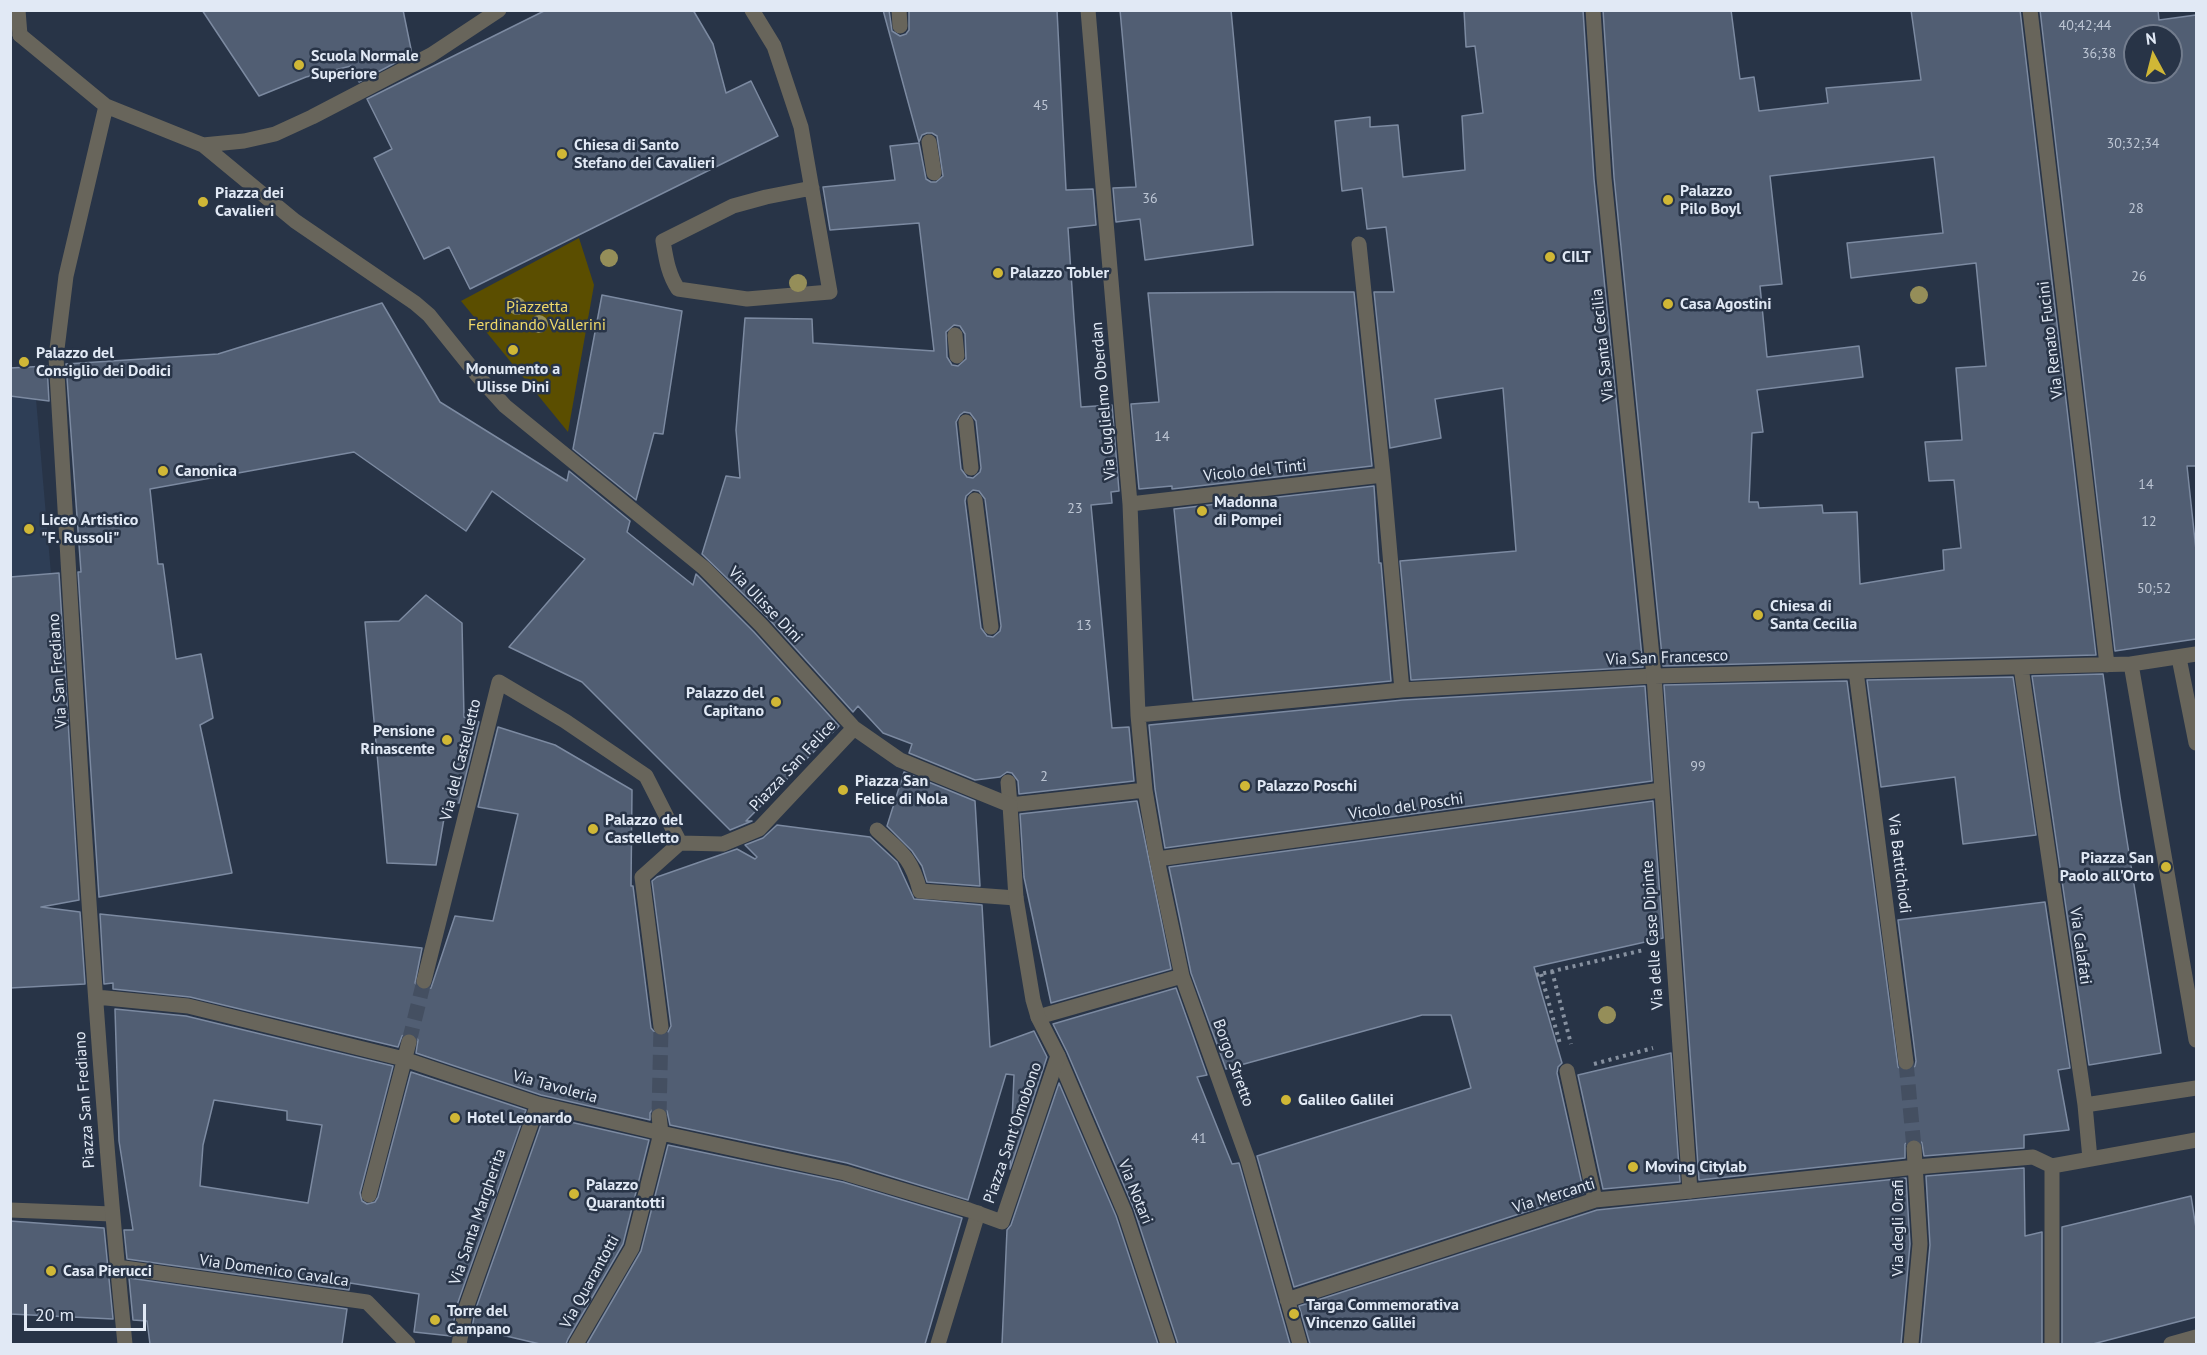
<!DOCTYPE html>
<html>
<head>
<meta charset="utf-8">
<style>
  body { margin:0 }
  #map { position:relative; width:2207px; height:1355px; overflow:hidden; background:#283447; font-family:"PT Sans",sans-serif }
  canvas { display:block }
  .frame { position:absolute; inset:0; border:12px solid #e1e9f5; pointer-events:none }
  .north { position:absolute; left:2123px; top:24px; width:60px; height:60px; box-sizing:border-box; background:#283447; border:2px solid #727c8d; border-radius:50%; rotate:353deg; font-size:16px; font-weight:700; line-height:24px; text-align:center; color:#e1e9f5 }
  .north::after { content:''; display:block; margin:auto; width:21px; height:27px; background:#d0b736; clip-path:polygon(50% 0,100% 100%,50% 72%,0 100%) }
  .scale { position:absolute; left:24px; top:1304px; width:122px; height:27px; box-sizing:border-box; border:3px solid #e1e9f5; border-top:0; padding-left:8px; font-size:18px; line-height:21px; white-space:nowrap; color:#e1e9f5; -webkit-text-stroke:4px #283447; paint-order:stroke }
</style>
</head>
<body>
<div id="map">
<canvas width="2207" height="1355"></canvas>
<div class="frame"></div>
<div class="north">N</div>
<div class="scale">20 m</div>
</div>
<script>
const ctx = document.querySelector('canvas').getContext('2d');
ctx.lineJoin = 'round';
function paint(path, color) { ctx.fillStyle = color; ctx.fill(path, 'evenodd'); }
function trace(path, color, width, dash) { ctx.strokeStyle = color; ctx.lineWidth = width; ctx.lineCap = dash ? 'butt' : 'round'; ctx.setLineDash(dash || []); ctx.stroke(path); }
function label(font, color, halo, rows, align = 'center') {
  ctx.font = font + ' "PT Sans",sans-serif'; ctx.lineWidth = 5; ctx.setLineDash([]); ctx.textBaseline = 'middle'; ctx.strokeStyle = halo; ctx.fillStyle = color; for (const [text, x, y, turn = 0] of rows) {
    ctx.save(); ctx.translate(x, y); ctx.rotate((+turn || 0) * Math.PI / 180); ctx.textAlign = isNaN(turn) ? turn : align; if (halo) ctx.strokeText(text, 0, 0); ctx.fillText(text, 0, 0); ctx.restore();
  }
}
paint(new Path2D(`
  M 11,396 L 36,399 L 51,574 L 11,577 Z`), '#2e3e56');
paint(new Path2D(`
  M 579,238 L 594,285 L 568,432 L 461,301 Z`), '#5b4e00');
const building = new Path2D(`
  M 202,10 L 403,10 L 412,54 L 359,82 L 351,66 L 306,77 L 259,96 Z
  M 546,10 L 693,10 L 713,44 L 726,93 L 751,81 L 778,136 L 470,289 L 449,247 L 424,259 L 374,158 L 392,149 L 367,99 Z
  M 883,10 L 889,10 L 892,31 L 900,36 L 906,34 L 909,30 L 909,10 L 1057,10 L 1066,190 L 1093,189 L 1096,225 L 1068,228 L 1074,318 L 1081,407 L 1112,405 L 1119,491 L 1111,492 L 1112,503 L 1091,505 L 1112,728 L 1129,727 L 1134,781 L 1019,794 L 1018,781 L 1012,773 L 1007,772 L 1000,777 L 975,780 L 909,753 L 912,744 L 883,733 L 858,706 L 853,712 L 768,618 L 702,554 L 726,476 L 740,478 L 736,430 L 745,318 L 812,319 L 813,343 L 934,351 L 919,223 L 830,230 L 823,187 L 895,180 L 890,146 L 919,143 L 926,179 L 931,182 L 936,182 L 943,176 L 937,136 L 932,133 L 927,133 L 922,135 L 919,142 ZM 954,325 L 960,326 L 965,334 L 966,359 L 958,366 L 952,365 L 947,357 L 946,332 ZM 964,412 L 970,413 L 976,421 L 981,468 L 980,472 L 973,478 L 967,477 L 961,469 L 956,422 L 960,415 ZM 973,490 L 979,491 L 985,499 L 1001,626 L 1000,631 L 993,637 L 987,636 L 981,628 L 965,501 L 966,496 Z
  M 1120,10 L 1231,10 L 1253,245 L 1145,260 L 1140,219 L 1116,222 L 1113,188 L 1136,187 Z
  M 1464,10 L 1583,10 L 1594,179 L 1643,667 L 1411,680 L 1400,561 L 1516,551 L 1503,388 L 1435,399 L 1441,438 L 1390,448 L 1374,292 L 1394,292 L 1386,227 L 1367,229 L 1362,188 L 1342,191 L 1335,121 L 1370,117 L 1370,127 L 1398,125 L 1403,177 L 1465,170 L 1462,116 L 1483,113 L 1475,46 L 1466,47 Z
  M 1603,10 L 1731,10 L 1740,79 L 1754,77 L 1759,111 L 1828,103 L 1826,88 L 1921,80 L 1911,10 L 2020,10 L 2096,655 L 1663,666 L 1614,177 ZM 1934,157 L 1943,233 L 1847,243 L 1851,278 L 1976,263 L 1986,366 L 1956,368 L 1962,440 L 1925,442 L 1929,481 L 1954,480 L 1961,548 L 1943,550 L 1944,570 L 1860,584 L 1857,512 L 1823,513 L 1822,505 L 1759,508 L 1758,502 L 1749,502 L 1752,433 L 1763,432 L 1757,390 L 1863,377 L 1859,346 L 1767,357 L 1760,286 L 1782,284 L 1770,176 Z
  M 2040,10 L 2158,10 L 2159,20 L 2196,15 L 2196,466 L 2187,466 L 2196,550 L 2196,639 L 2115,651 ZM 2135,36 L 2171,36 L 2171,72 L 2135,72 Z
  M 1277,292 L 1354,292 L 1372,466 L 1172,489 L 1172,486 L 1139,489 L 1131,404 L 1159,402 L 1148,293 Z
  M 602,295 L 682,311 L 663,434 L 654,433 L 636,500 L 573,449 Z
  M 382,303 L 440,402 L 567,481 L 569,471 L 630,521 L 627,532 L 693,585 L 696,574 L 754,632 L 839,726 L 746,821 L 752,821 L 730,830 L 582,682 L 509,647 L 585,559 L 492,491 L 466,531 L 354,452 L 150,489 L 158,564 L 163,564 L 176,659 L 201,654 L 213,718 L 200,725 L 232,873 L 99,897 L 78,572 L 81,572 L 66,364 L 218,354 Z
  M 47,366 L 49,401 L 10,396 L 10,368 Z
  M 1374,486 L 1379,563 L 1381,563 L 1391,681 L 1193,700 L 1174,509 Z
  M 59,573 L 79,900 L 41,907 L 80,912 L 85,984 L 10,988 L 10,577 Z
  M 426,595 L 462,623 L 464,717 L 479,722 L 459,803 L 447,801 L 436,865 L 387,863 L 365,622 L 399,621 Z
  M 2103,674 L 2120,797 L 2161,1053 L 2089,1065 L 2032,676 Z
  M 2013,677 L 2036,835 L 1963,844 L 1955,777 L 1881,787 L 1867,680 Z
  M 1847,681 L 1898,1067 L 1903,1071 L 1908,1072 L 1915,1066 L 1916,1061 L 1898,920 L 2045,902 L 2070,1068 L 2058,1070 L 2069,1130 L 2024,1135 L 2024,1148 L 1924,1156 L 1922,1143 L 1919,1140 L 1913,1138 L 1905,1144 L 1905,1158 L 1699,1180 L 1664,685 Z
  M 1645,686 L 1652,781 L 1165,848 L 1155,789 L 1149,725 L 1403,700 Z
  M 498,727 L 555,745 L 632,790 L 631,886 L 633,886 L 651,1028 L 658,1036 L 667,1034 L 671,1026 L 652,881 L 657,877 L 737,849 L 755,859 L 757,857 L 745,845 L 763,838 L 777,825 L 870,837 L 897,862 L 914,899 L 982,905 L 990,1047 L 1034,1031 L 1047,1057 L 1010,1169 L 1014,1075 L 1006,1074 L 968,1200 L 847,1163 L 670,1125 L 667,1111 L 662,1107 L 653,1109 L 650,1113 L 650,1120 L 541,1095 L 416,1053 L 418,1040 L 416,1036 L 411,1032 L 402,1036 L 398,1047 L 190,997 L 113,989 L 113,983 L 104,984 L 100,914 L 422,948 L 415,983 L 421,990 L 431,988 L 455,916 L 493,921 L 518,814 L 478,807 Z
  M 904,772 L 975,801 L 980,886 L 927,882 L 922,866 L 912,851 L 887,826 Z
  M 1137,801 L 1171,969 L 1051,1003 L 1024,877 L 1020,814 Z
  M 1653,801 L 1663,938 L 1534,967 L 1562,1063 L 1558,1067 L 1557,1073 L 1584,1193 L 1294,1287 L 1257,1156 L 1471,1088 L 1451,1015 L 1422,1015 L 1226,1069 L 1191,973 L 1169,867 Z
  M 1176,988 L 1207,1075 L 1197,1077 L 1232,1164 L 1239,1163 L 1290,1344 L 1178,1344 L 1134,1209 L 1067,1052 L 1053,1024 Z
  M 115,1009 L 186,1016 L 393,1066 L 360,1193 L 362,1201 L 367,1204 L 375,1202 L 378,1197 L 411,1072 L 526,1110 L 457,1305 L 451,1336 L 414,1332 L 419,1294 L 350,1283 L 349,1290 L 127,1259 L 124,1230 L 133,1230 L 119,1141 ZM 214,1100 L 287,1111 L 287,1120 L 322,1125 L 308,1203 L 200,1186 L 203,1145 Z
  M 1671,1053 L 1680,1182 L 1603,1189 L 1578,1075 Z
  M 1059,1083 L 1116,1216 L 1158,1344 L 1002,1344 L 1007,1230 L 1011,1225 Z
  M 544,1116 L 649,1140 L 623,1244 L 568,1339 L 566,1344 L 540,1344 L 472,1328 L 475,1311 Z
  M 668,1145 L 843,1182 L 962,1218 L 925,1344 L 587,1344 L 641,1251 Z
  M 2024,1168 L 2025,1236 L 2042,1232 L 2042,1344 L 1921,1344 L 1930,1245 L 1926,1176 Z
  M 1906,1178 L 1910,1244 L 1901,1344 L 1310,1344 L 1299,1306 L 1597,1210 Z
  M 2191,1196 L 2196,1228 L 2196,1317 L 2093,1344 L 2062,1344 L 2062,1227 Z
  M 10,1221 L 104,1228 L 113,1319 L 10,1314 Z
  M 129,1278 L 347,1309 L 342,1344 L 150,1344 L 147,1321 L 133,1320 Z`);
paint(building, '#515e73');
trace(building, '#7c8aa1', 1.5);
trace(new Path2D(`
  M 409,1042 L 424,981
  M 1906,1062 L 1914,1148
  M 659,1116 L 661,1027`), '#444f61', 15, [15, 8]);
trace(new Path2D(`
  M 1552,971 L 1571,1044
  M 1541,974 L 1560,1044
  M 1536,975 L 1644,950
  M 1594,1064 L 1653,1048`), '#8791a0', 4, [3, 4.5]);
trace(new Path2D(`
  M 18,10 L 20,35
  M 752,10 L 774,46 L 801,127 L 830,292 L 747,299 L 678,289 C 668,274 666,258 663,241 L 733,206 L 766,197 L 812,188
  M 899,10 L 900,26
  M 929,142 L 934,173
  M 955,335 L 957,356
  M 966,422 L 971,468
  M 975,500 L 991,627
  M 1008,782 L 1010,805`), '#68655b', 15);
trace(new Path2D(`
  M 1088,10 L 1130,504 L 1138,715 L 1145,790 L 1157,859 L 1182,976 L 1248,1160 L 1300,1344
  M 1359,244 L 1383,475 L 1402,690
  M 1130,504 L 1383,475
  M 1138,715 L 1402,690 L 1654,676
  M 1010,805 L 1145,790
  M 877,830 C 902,853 911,857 920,891 L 1016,898
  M 1157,859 L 1661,790
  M 1038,1017 L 1182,976
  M 1058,1056 L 1125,1213 L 1168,1344
  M 1567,1071 L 1595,1200
  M 10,1210 L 112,1214
  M 1287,1300 L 1595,1200 L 1690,1191
  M 938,1344 L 978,1213`), '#68655b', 15);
trace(new Path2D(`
  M 1593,10 L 1604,178 L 1654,676 L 1690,1191 L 1916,1167 L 2033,1157 L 2052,1166 L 2196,1140
  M 2030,10 L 2107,665
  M 20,35 L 106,106 L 203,145 L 295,221 L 415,303 L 429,315 L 478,376 L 505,406 L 704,568 L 761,625 L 854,728 L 900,760 L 1010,805 L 1016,898 L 1033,1000 L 1038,1017 L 1058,1056 L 1002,1222 L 969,1210 L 845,1173 L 661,1133 L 538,1104 L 404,1059 L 188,1006 L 96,997
  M 106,106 L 66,276 L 56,357 C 76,686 92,1016 125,1344
  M 203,145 L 244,141 L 275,134 L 312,117 L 431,55 L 499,10
  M 2179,658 L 2196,743
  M 2131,664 L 2196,1040
  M 2021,667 L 2085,1105 L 2090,1159
  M 1856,671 L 1906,1062
  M 1654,676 L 2131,664 L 2196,654
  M 680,843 L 723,844 L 759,829 L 854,728
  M 424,981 L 499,682 L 565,721 L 646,776 L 680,843 L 642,877 L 661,1027
  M 2085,1105 L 2196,1088
  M 369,1195 L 409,1042
  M 117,1267 L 367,1302 L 408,1344
  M 459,1344 L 466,1308 L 538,1104
  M 576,1344 L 632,1248 L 661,1133 L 659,1116
  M 1911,1344 L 1920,1244 L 1914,1148
  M 2052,1344 L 2052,1166
  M 2171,1344 L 2196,1337`), '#68655b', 15);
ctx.fillStyle = '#958e59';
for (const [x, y] of [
  [609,258],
  [798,283],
  [1919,295],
  [517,306],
  [539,324],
  [1607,1015]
]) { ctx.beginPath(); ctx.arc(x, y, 9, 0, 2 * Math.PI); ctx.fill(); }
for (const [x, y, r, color] of [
  [299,65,6,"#d0b736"],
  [562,154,6,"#d0b736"],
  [1668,200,6,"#d0b736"],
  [203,202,6,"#d0b736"],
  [1550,257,6,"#d0b736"],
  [998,273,6,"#d0b736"],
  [1668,304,6,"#d0b736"],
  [513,350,6,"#d0b736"],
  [24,362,6,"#d0b736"],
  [163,471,6,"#d0b736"],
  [1202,511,6,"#d0b736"],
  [29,529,6,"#d0b736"],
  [1758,615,6,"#d0b736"],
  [776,702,6,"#d0b736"],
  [447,740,6,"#d0b736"],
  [1245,786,6,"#d0b736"],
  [843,790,6,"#d0b736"],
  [593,829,6,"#d0b736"],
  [2166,867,6,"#d0b736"],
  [1286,1100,6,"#d0b736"],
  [455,1118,6,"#d0b736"],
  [1633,1167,6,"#d0b736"],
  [574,1194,6,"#d0b736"],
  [51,1271,6,"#d0b736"],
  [1294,1314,6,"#d0b736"],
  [435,1320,6,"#d0b736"]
]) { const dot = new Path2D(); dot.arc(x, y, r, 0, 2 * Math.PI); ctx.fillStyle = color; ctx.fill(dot); trace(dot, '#283447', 2); }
label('14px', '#bdc6d4', null, [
  ["40;42;44",2085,26],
  ["36;38",2099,54],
  ["45",1041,106],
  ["30;32;34",2133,144],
  ["36",1150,199],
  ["28",2136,209],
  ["26",2139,277],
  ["14",1162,437],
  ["14",2146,485],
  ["23",1075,509],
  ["12",2149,522],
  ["50;52",2154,589],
  ["13",1084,626],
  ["99",1698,767],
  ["2",1044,777],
  ["41",1199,1139]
]);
label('bold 16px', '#e1e9f5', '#283447', [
  ["Scuola Normale",311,56],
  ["Superiore",311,74],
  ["Chiesa di Santo",574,145],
  ["Stefano dei Cavalieri",574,163],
  ["Palazzo",1680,191],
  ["Pilo Boyl",1680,209],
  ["Piazza dei",215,193],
  ["Cavalieri",215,211],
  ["CILT",1562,257],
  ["Palazzo Tobler",1010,273],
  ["Casa Agostini",1680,304],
  ["Palazzo del",36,353],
  ["Consiglio dei Dodici",36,371],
  ["Monumento a",513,369,"center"],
  ["Ulisse Dini",513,387,"center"],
  ["Canonica",175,471],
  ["Madonna",1214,502],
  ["di Pompei",1214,520],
  ["Liceo Artistico",41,520],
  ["\"F. Russoli\"",41,538],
  ["Chiesa di",1770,606],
  ["Santa Cecilia",1770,624],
  ["Palazzo del",764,693,"right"],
  ["Capitano",764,711,"right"],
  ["Pensione",435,731,"right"],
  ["Rinascente",435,749,"right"],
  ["Piazza San",855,781],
  ["Felice di Nola",855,799],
  ["Palazzo Poschi",1257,786],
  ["Palazzo del",605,820],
  ["Castelletto",605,838],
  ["Piazza San",2154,858,"right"],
  ["Paolo all'Orto",2154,876,"right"],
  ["Galileo Galilei",1298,1100],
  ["Hotel Leonardo",467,1118],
  ["Moving Citylab",1645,1167],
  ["Palazzo",586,1185],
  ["Quarantotti",586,1203],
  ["Casa Pierucci",63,1271],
  ["Targa Commemorativa",1306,1305],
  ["Vincenzo Galilei",1306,1323],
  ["Torre del",447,1311],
  ["Campano",447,1329]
], 'left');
label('16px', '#efd868', '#283447', [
  ["Piazzetta",537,307],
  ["Ferdinando Vallerini",537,325]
]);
label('16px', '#e1e9f5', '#283447', [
  ["Via Renato Fucini",2051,340,-97],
  ["Via Santa Cecilia",1603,345,-96],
  ["Via Guglielmo Oberdan",1104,401,-95],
  ["Vicolo del Tinti",1255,471,-6],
  ["Via Ulisse Dini",765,605,46],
  ["Via San Francesco",1667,658,-2],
  ["Via San Frediano",58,671,-94],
  ["Via del Castelletto",461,760,-76],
  ["Piazza San Felice",793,766,-47],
  ["Vicolo del Poschi",1406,807,-8],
  ["Via Battichiodi",1899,864,83],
  ["Via delle Case Dipinte",1653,935,-94],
  ["Via Calafati",2080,946,82],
  ["Borgo Stretto",1233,1063,70],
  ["Via Tavoleria",555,1087,15],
  ["Piazza San Frediano",85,1100,-94],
  ["Piazza Sant'Omobono",1013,1133,-71],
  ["Via Notari",1135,1192,68],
  ["Via Mercanti",1554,1196,-17],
  ["Via Santa Margherita",478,1217,-71],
  ["Via degli Orafi",1898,1228,-90],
  ["Via Domenico Cavalca",274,1271,8],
  ["Via Quarantotti",590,1282,-61]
]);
</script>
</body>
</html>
